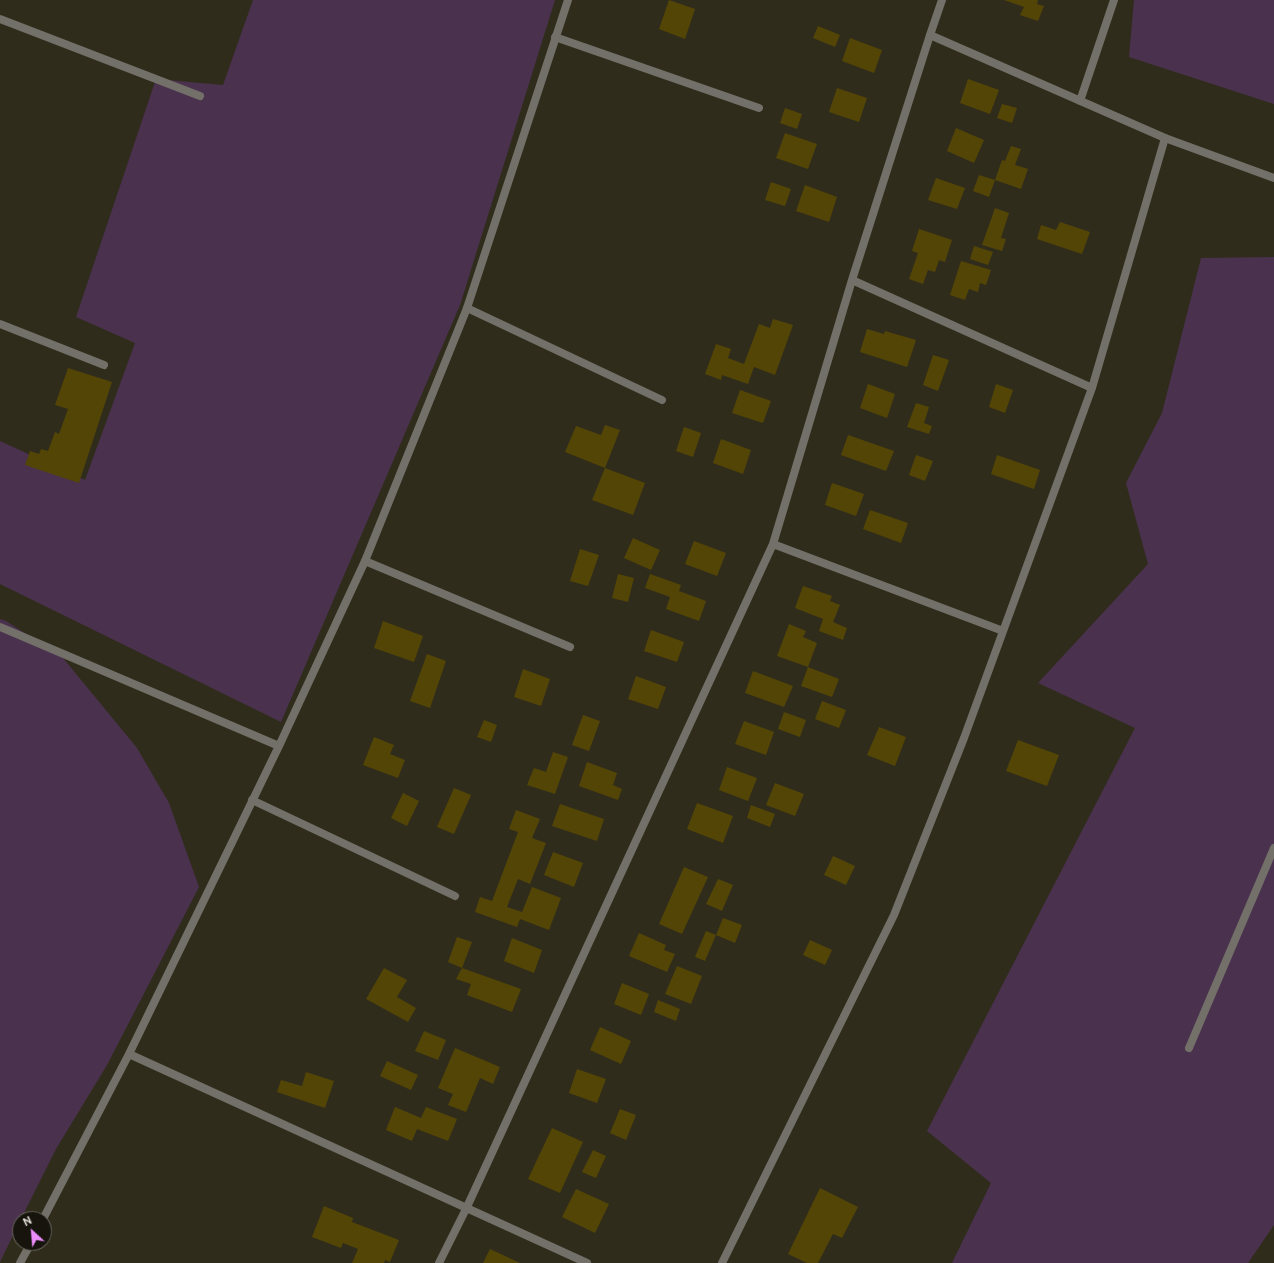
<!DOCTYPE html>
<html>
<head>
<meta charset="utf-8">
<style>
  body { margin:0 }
  #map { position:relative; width:1274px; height:1263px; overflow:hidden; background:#302c1c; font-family:Ubuntu,sans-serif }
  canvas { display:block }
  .north { position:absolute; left:12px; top:1211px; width:40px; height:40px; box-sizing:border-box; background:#16140d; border:1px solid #67655d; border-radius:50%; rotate:334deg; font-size:11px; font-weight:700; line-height:16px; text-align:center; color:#e1dfd5 }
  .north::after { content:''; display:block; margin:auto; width:14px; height:18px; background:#eb8dfb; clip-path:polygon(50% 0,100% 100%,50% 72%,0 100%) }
</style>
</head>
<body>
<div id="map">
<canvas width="1274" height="1263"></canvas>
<div class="north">N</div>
</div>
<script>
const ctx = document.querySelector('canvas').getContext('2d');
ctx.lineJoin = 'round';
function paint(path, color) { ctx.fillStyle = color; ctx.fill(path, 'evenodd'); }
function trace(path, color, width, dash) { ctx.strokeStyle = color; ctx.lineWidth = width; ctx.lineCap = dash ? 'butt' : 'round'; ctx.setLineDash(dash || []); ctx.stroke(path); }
paint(new Path2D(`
  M 253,0 L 555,0 L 460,305 L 281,722 L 0,584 L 0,441 L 85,480 L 135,343 L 76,317 L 156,79 L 223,85 Z
  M 1134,0 L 1274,0 L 1274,104 L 1129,57 Z
  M 1274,257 L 1274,1225 L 1248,1263 L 952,1263 L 991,1183 L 927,1131 L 1135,728 L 1038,683 L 1148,564 L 1126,483 L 1162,413 L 1201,258 Z
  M 0,619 L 6,621 L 63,658 L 137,748 L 169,803 L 199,887 L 107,1065 L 56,1149 L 21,1219 L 20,1219 L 20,1221 L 0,1262 Z`), '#4a324e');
paint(new Path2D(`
  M 669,0 L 695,9 L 685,39 L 659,29 Z
  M 1004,0 L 1038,0 L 1037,4 L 1044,6 L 1038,21 L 1020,15 L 1024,7 Z
  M 818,26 L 840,35 L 835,47 L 813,38 Z
  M 850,38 L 882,50 L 874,73 L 842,61 Z
  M 968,79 L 999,90 L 990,114 L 960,103 Z
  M 837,88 L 867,98 L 859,122 L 829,112 Z
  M 1002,104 L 1017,108 L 1012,123 L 997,118 Z
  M 785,108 L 802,114 L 797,129 L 780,123 Z
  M 956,128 L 984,140 L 974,163 L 947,151 Z
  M 785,133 L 817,144 L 808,169 L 776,158 Z
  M 1011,146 L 1021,149 L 1015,165 L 1028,169 L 1021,189 L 995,180 L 1002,160 L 1005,161 Z
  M 979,175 L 995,180 L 989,197 L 973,191 Z
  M 936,178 L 965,188 L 957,209 L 928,200 Z
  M 771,182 L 791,189 L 785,206 L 765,200 Z
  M 805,185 L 837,197 L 829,222 L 796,211 Z
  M 995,208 L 1009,213 L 1001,238 L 1006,239 L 1002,251 L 982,245 Z
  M 1060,222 L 1090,232 L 1082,254 L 1037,239 L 1041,225 L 1056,230 Z
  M 919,229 L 952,240 L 945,262 L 939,260 L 935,272 L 928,270 L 923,284 L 909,279 L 918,253 L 912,251 Z
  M 974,246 L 993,252 L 988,265 L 970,259 Z
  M 961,261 L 991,270 L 986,285 L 980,283 L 978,292 L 969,289 L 965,300 L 950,295 Z
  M 773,319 L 793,325 L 775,375 L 754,367 L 748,384 L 722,375 L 721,380 L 705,374 L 716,344 L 731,349 L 728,358 L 744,364 L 759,324 L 770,328 Z
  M 867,329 L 884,334 L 885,331 L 916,340 L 907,367 L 860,352 Z
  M 933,355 L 949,360 L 938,391 L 923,385 Z
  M 68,368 L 112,382 L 79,483 L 25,465 L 30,451 L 39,454 L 41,449 L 48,451 L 55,432 L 59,434 L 68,409 L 55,405 Z
  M 868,384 L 895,394 L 887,418 L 860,408 Z
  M 996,384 L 1013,390 L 1005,413 L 989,407 Z
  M 740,390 L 771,401 L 763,423 L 732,413 Z
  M 916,403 L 929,407 L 924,423 L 932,426 L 929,434 L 907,427 Z
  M 605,425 L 620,430 L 605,468 L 645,483 L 633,515 L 592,500 L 605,468 L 565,452 L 576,426 L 601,435 Z
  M 684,427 L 701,433 L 693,457 L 676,451 Z
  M 848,435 L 894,451 L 886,471 L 841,455 Z
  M 721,439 L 751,450 L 743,474 L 713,463 Z
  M 916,455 L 933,461 L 925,481 L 909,475 Z
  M 997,455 L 1040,470 L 1034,489 L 991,474 Z
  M 832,483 L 864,494 L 856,516 L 825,505 Z
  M 870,510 L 908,523 L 901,543 L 863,529 Z
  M 633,538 L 660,550 L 651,570 L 624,558 Z
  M 694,541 L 726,553 L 717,576 L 685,564 Z
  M 580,549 L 599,555 L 588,586 L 570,581 Z
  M 618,574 L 634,578 L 628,602 L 612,598 Z
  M 650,574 L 681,585 L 679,591 L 706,601 L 699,621 L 666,609 L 670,597 L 645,588 Z
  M 803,586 L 832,596 L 830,601 L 840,605 L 833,622 L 847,628 L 843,640 L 819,631 L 823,619 L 795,608 Z
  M 383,621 L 423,636 L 414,662 L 374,648 Z
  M 789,624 L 806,631 L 803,637 L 817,643 L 808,667 L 777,656 Z
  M 651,630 L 684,642 L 677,662 L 644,651 Z
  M 427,654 L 446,661 L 430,708 L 410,701 Z
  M 808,667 L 839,679 L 832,697 L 801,686 Z
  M 523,669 L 550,679 L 541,706 L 514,697 Z
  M 753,671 L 793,686 L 784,707 L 745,693 Z
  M 636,676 L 666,687 L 658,709 L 628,699 Z
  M 822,701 L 846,710 L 839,728 L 815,719 Z
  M 784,712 L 806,720 L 800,737 L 778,729 Z
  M 583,715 L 600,721 L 589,751 L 572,745 Z
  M 484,720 L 497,725 L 491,742 L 477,737 Z
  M 744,721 L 774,732 L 766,755 L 735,744 Z
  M 879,727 L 906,737 L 895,766 L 867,755 Z
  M 374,737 L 394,745 L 390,754 L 405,760 L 398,778 L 363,765 Z
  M 1018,740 L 1059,755 L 1047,786 L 1006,771 Z
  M 553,752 L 568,757 L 555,794 L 527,785 L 534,768 L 546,772 Z
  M 587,762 L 617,773 L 613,785 L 622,789 L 618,800 L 579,786 Z
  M 727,767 L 757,778 L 748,801 L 719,790 Z
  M 775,783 L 804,794 L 795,816 L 766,805 Z
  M 454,788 L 471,795 L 454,834 L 437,827 Z
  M 403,793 L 419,801 L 407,826 L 391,818 Z
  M 697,803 L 733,816 L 723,843 L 687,829 Z
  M 560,804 L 604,819 L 597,841 L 552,826 Z
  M 751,805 L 775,814 L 770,827 L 747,818 Z
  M 516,810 L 540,819 L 532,838 L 546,843 L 530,884 L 518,879 L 507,907 L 522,912 L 532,887 L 561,898 L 549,930 L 520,919 L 517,927 L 475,912 L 480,897 L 492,901 L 518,832 L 509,829 Z
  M 553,852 L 583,863 L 574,887 L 544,875 Z
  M 833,856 L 855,866 L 846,885 L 824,875 Z
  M 684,867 L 708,877 L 682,934 L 659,924 Z
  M 718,879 L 733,885 L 722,911 L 706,904 Z
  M 723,918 L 742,925 L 735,943 L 716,935 Z
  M 706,931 L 716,935 L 705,961 L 695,957 Z
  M 639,933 L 666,945 L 664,950 L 675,954 L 667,972 L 629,956 Z
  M 457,937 L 472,942 L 462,968 L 448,962 Z
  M 512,938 L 542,950 L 534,973 L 504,961 Z
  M 810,940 L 832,950 L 825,965 L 803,955 Z
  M 677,966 L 702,976 L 691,1004 L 665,994 Z
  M 384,968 L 407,980 L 397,997 L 416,1008 L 408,1022 L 366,999 Z
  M 462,968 L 521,989 L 512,1012 L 467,995 L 471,984 L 456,979 Z
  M 622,983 L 649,994 L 641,1015 L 614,1004 Z
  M 658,1000 L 680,1009 L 676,1021 L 654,1012 Z
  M 600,1027 L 631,1041 L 621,1064 L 590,1050 Z
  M 424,1031 L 446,1040 L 438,1060 L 415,1051 Z
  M 455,1048 L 500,1067 L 493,1084 L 480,1078 L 466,1112 L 448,1105 L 453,1094 L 438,1088 Z
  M 387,1061 L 418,1075 L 411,1090 L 380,1076 Z
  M 577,1069 L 606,1079 L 597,1103 L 569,1093 Z
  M 306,1072 L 334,1081 L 325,1108 L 277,1092 L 281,1080 L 302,1086 Z
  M 395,1107 L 421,1118 L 426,1107 L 457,1119 L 448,1141 L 417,1129 L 412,1141 L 386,1130 Z
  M 620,1109 L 636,1115 L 626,1140 L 610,1133 Z
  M 552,1128 L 583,1142 L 560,1193 L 528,1179 Z
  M 593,1150 L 606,1156 L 596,1178 L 582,1172 Z
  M 820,1188 L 858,1207 L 842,1238 L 833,1234 L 818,1263 L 807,1263 L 788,1254 Z
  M 576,1189 L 609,1204 L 595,1233 L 562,1217 Z
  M 324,1206 L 353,1218 L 352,1222 L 399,1240 L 390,1262 L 385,1260 L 384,1263 L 352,1263 L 358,1249 L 343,1243 L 341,1248 L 312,1237 Z
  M 490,1249 L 520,1263 L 483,1263 Z`), '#534506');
trace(new Path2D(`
  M 930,35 L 1165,138 L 1274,178
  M 555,37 L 759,108
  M 1080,101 L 1114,0
  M 467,308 L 662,400
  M 365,561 L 570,647
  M 252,800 L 455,896
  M 1189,1048 L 1274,848`), '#727068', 8);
trace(new Path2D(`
  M 0,19 L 200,96
  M 852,280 L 1092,388
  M 0,324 L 104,365
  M 773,544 L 1003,631
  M 0,627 L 279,746
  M 129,1054 L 587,1263
  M 43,1219 L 129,1054 L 279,746 L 365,561 L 467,308 L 568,0
  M 20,1263 L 31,1243
  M 439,1263 L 466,1209 L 773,544 L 852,280 L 930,35 L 942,0
  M 722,1263 L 894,915 L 964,738 L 1092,388 L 1165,138`), '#727068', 8);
</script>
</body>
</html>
